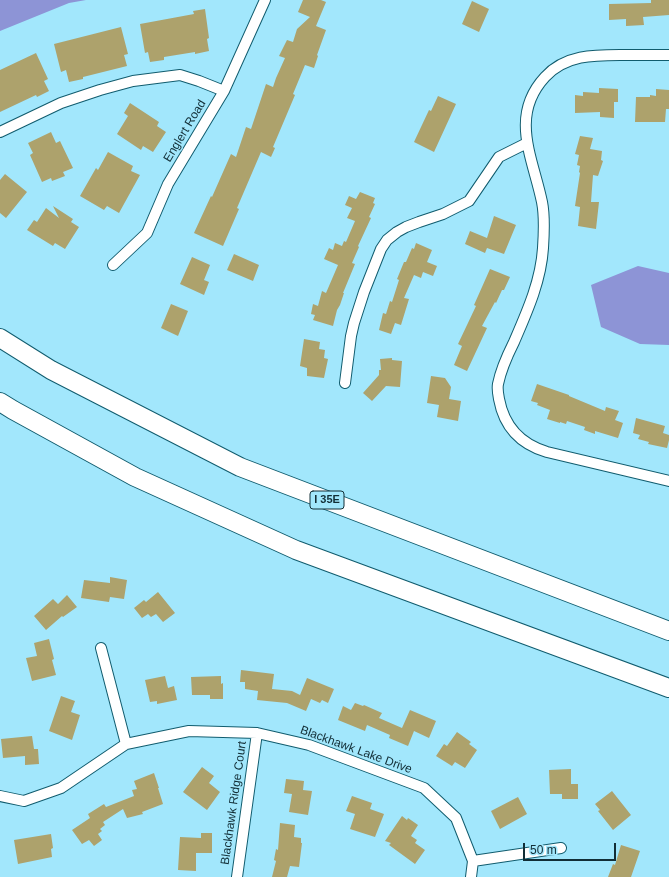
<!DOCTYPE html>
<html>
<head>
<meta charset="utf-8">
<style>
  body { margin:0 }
  #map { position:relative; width:669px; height:877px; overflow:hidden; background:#a2e7fc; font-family:Helvetica,sans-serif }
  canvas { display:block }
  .scale { position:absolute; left:523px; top:843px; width:93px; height:18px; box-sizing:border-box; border:2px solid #122e36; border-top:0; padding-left:5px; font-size:12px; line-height:14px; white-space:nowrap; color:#122e36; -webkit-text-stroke:3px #a2e7fc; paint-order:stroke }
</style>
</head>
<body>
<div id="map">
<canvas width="669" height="877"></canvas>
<div class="scale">50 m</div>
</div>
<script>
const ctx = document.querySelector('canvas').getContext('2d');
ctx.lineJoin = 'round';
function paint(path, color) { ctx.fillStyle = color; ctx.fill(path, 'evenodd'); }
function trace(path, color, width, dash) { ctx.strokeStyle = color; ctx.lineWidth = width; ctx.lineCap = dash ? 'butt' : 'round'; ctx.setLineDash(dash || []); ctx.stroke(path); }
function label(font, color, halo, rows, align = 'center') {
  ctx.font = font + ' Helvetica,sans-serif'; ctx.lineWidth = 3; ctx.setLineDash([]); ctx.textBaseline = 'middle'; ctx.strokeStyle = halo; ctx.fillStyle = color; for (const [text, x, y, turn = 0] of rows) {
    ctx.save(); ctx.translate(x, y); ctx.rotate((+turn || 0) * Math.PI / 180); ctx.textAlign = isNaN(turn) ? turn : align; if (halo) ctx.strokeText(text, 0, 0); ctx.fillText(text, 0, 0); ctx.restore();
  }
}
paint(new Path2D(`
  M 0,0 L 86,0 L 69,3 L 0,31 Z
  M 638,266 L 669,273 L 669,345 L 640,344 L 601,327 L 591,285 Z`), '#8d94d6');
paint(new Path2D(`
  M 303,0 L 321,0 L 326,2 L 316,26 L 326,30 L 317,55 L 318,56 L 314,68 L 305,65 L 293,94 L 295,95 L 273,147 L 275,148 L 271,157 L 261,152 L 237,208 L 239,209 L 223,246 L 194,233 L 211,196 L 212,197 L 231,154 L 236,157 L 246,127 L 251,129 L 266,84 L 273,87 L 276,78 L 285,58 L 279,56 L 287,40 L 293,42 L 297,29 L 310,17 L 298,12 Z
  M 651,0 L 669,0 L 669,15 L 643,17 L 644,25 L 626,26 L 626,19 L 609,20 L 609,4 L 651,3 Z
  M 472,1 L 489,9 L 479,32 L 462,24 Z
  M 205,9 L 209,38 L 207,39 L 209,51 L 195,54 L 195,52 L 164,57 L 164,60 L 150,62 L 148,52 L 145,53 L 140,24 L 194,14 L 193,11 Z
  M 121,27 L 128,54 L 124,55 L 127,66 L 83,77 L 83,79 L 69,82 L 66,70 L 61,72 L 54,44 Z
  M 36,53 L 48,79 L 44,81 L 49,91 L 37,97 L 36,95 L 0,112 L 0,70 Z
  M 599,88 L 618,89 L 618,102 L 614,102 L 614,118 L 600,117 L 600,112 L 575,113 L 575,95 L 583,96 L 583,92 L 599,93 Z
  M 656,89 L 669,90 L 669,109 L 666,109 L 665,122 L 635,122 L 636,97 L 650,97 L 650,95 L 656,96 Z
  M 438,96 L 456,104 L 434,152 L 414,142 L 429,110 L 431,111 Z
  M 130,103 L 159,122 L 157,126 L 166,132 L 153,152 L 143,146 L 141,150 L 117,134 L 128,116 L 124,113 Z
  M 51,132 L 56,143 L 60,141 L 73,168 L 63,172 L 65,176 L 52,181 L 51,178 L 42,182 L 30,155 L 33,153 L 28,143 Z
  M 580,136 L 593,138 L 590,149 L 602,151 L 601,160 L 603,161 L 598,176 L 593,175 L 591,202 L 599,202 L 596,229 L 578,226 L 580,207 L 575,206 L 580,173 L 579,172 L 580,166 L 577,165 L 579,155 L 575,154 Z
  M 108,152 L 133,166 L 131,171 L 140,175 L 119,213 L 107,206 L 104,210 L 80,196 L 96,168 L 98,170 Z
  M 5,174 L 27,192 L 6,218 L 0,213 L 0,180 Z
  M 360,192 L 375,198 L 373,203 L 375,204 L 369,217 L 371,218 L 358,246 L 359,247 L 352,263 L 355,264 L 343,293 L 344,293 L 340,305 L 337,310 L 333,326 L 313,320 L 315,315 L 311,314 L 313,304 L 318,306 L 322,291 L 326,293 L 338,265 L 324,259 L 329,248 L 333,250 L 335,243 L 342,246 L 344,241 L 346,242 L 355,221 L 347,218 L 352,208 L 345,205 L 349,196 L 356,199 Z
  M 53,206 L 73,219 L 71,222 L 79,227 L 65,249 L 55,243 L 53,246 L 27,230 L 34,220 L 37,222 L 46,208 L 59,218 Z
  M 494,216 L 516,225 L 504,254 L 487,248 L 485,253 L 465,244 L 470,231 L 487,238 Z
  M 416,243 L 432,250 L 427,262 L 437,266 L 433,276 L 423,272 L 421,278 L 414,275 L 404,298 L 409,299 L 401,325 L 395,323 L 391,334 L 379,330 L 383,313 L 386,314 L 390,301 L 392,302 L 399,280 L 397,279 L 404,262 L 406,262 L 412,248 L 414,249 Z
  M 234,254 L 259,265 L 253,281 L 227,270 Z
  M 192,257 L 210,265 L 204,280 L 209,282 L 204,295 L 180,284 Z
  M 490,269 L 510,277 L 504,290 L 502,290 L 496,303 L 495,302 L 482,326 L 487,328 L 467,371 L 454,365 L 462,346 L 458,344 L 476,306 L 474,305 Z
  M 171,304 L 188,311 L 178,336 L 161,328 Z
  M 304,339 L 320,342 L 319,349 L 325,350 L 324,358 L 328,359 L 324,378 L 307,376 L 307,368 L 300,366 Z
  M 392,358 L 392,360 L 402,361 L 400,387 L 386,386 L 372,401 L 363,393 L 379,375 L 379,370 L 381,370 L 380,359 Z
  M 431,376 L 445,378 L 451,387 L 449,399 L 461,401 L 458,421 L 437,417 L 439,405 L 427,403 Z
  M 537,384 L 569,395 L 569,396 L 605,411 L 606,407 L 619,411 L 615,420 L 623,423 L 618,438 L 595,431 L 595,434 L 584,430 L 585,427 L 567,421 L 566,424 L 560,422 L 560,423 L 547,419 L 550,410 L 537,405 L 538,403 L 531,401 Z
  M 636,418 L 665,426 L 663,433 L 669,435 L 669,440 L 667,448 L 648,444 L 649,442 L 638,439 L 640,435 L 633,433 Z
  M 110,577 L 127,580 L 124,599 L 110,597 L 109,602 L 81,598 L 84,580 L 110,583 Z
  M 158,592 L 175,613 L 163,622 L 156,614 L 151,617 L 148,614 L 142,618 L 134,608 L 144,600 L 146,602 Z
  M 67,595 L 77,607 L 63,617 L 62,616 L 46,630 L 34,616 L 53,599 L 58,604 Z
  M 49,639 L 54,659 L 52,660 L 56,675 L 32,681 L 26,658 L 37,656 L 34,643 Z
  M 241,670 L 274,674 L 272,689 L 292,691 L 300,695 L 307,678 L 334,689 L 328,703 L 322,700 L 320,703 L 311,699 L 306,711 L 287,703 L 257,700 L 258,691 L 245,689 L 245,682 L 240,682 Z
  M 165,676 L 168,688 L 174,686 L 177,700 L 157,704 L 157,701 L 150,702 L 145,680 Z
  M 221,676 L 221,684 L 223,683 L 223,699 L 210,699 L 210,695 L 192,695 L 191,677 Z
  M 61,696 L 75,701 L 71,712 L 80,715 L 72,740 L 49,731 Z
  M 355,703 L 363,706 L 364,705 L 382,713 L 379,718 L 402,728 L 410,710 L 436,721 L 429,738 L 414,731 L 408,746 L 389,738 L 390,735 L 367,725 L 365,731 L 338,720 L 343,706 L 351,710 Z
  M 457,732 L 471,742 L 469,744 L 477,750 L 465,768 L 455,762 L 452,766 L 436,756 L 444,744 L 447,746 Z
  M 32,736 L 34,749 L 38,749 L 39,764 L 25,765 L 25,756 L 3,758 L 1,739 Z
  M 202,767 L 214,776 L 209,783 L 220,792 L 207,810 L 183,792 Z
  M 571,769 L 571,784 L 578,784 L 578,799 L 562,799 L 562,794 L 550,794 L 549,770 Z
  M 154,773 L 159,788 L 158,788 L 163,804 L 142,812 L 143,814 L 127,818 L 123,809 L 103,822 L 105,825 L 100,829 L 102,831 L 98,834 L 102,840 L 94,846 L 89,840 L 82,844 L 72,830 L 90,818 L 88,814 L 104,804 L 106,807 L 134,796 L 132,790 L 137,789 L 134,781 Z
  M 286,779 L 304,781 L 303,790 L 312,791 L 308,815 L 289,812 L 292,794 L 284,793 Z
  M 612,791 L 631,815 L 613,830 L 598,811 L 600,810 L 595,804 Z
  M 352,796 L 372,803 L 370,809 L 384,814 L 375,837 L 350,829 L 355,814 L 346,811 Z
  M 518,797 L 527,814 L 500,829 L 491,811 Z
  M 402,816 L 407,820 L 408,818 L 418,825 L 411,836 L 417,840 L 415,843 L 425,850 L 415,864 L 389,845 L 391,843 L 385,841 Z
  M 280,823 L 295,825 L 294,837 L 301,838 L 301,843 L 302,843 L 299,867 L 290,866 L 287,877 L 272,877 L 276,861 L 274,860 L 276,849 L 278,850 Z
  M 201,833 L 212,833 L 212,853 L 196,853 L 196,871 L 178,870 L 180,837 L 201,838 Z
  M 51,834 L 53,848 L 51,849 L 52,857 L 18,864 L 14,840 Z
  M 621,845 L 640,851 L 631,877 L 608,877 L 613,864 L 615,865 Z`), '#ada26c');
const minor = new Path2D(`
  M 669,55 C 654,55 639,55 624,55 C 596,55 566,54 545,77 C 509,116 533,158 542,202 C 545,217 544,233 543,248 C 541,281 527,312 514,342 C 507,356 501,369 498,384 C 497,389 498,394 499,399 C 504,426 520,444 547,452 L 669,481
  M 0,132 L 61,103 L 100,90 L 133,81 L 180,75 L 199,81 L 224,91
  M 113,265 L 147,233 L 168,184 L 224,91 L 265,0
  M 345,383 L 351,336 L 354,323 L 364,292 L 381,249 L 387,240 L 397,232 L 406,227 L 419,222 L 443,214 L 469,201 L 499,157 L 527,143
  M 101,648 L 126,744
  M 0,796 L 24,801 L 61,788 L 126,744 L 189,731 L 257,733 L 309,745 L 424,788 L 456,818 L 473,861 L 471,877
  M 473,861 L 561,848
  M 237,877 L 257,733`);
const motorway = new Path2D(`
  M 0,338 L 51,370 L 240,467 L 669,631
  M 0,402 L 13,410 L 135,477 L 296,550 L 669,688`);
trace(minor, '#115c6e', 12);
trace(motorway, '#115c6e', 20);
trace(minor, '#fff', 10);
trace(motorway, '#fff', 18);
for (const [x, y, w] of [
  [327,500,34]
]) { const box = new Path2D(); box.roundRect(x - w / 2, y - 9, w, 18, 3); ctx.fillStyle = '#a2e7fc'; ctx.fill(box); trace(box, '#122e36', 1); }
label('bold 11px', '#122e36', null, [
  ["I 35E",327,500]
]);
label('12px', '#122e36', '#a2e7fc', [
  ["Englert Road",185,131,-59],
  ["Blackhawk Lake Drive",356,750,20],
  ["Blackhawk Ridge Court",234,803,-82]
]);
</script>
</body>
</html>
